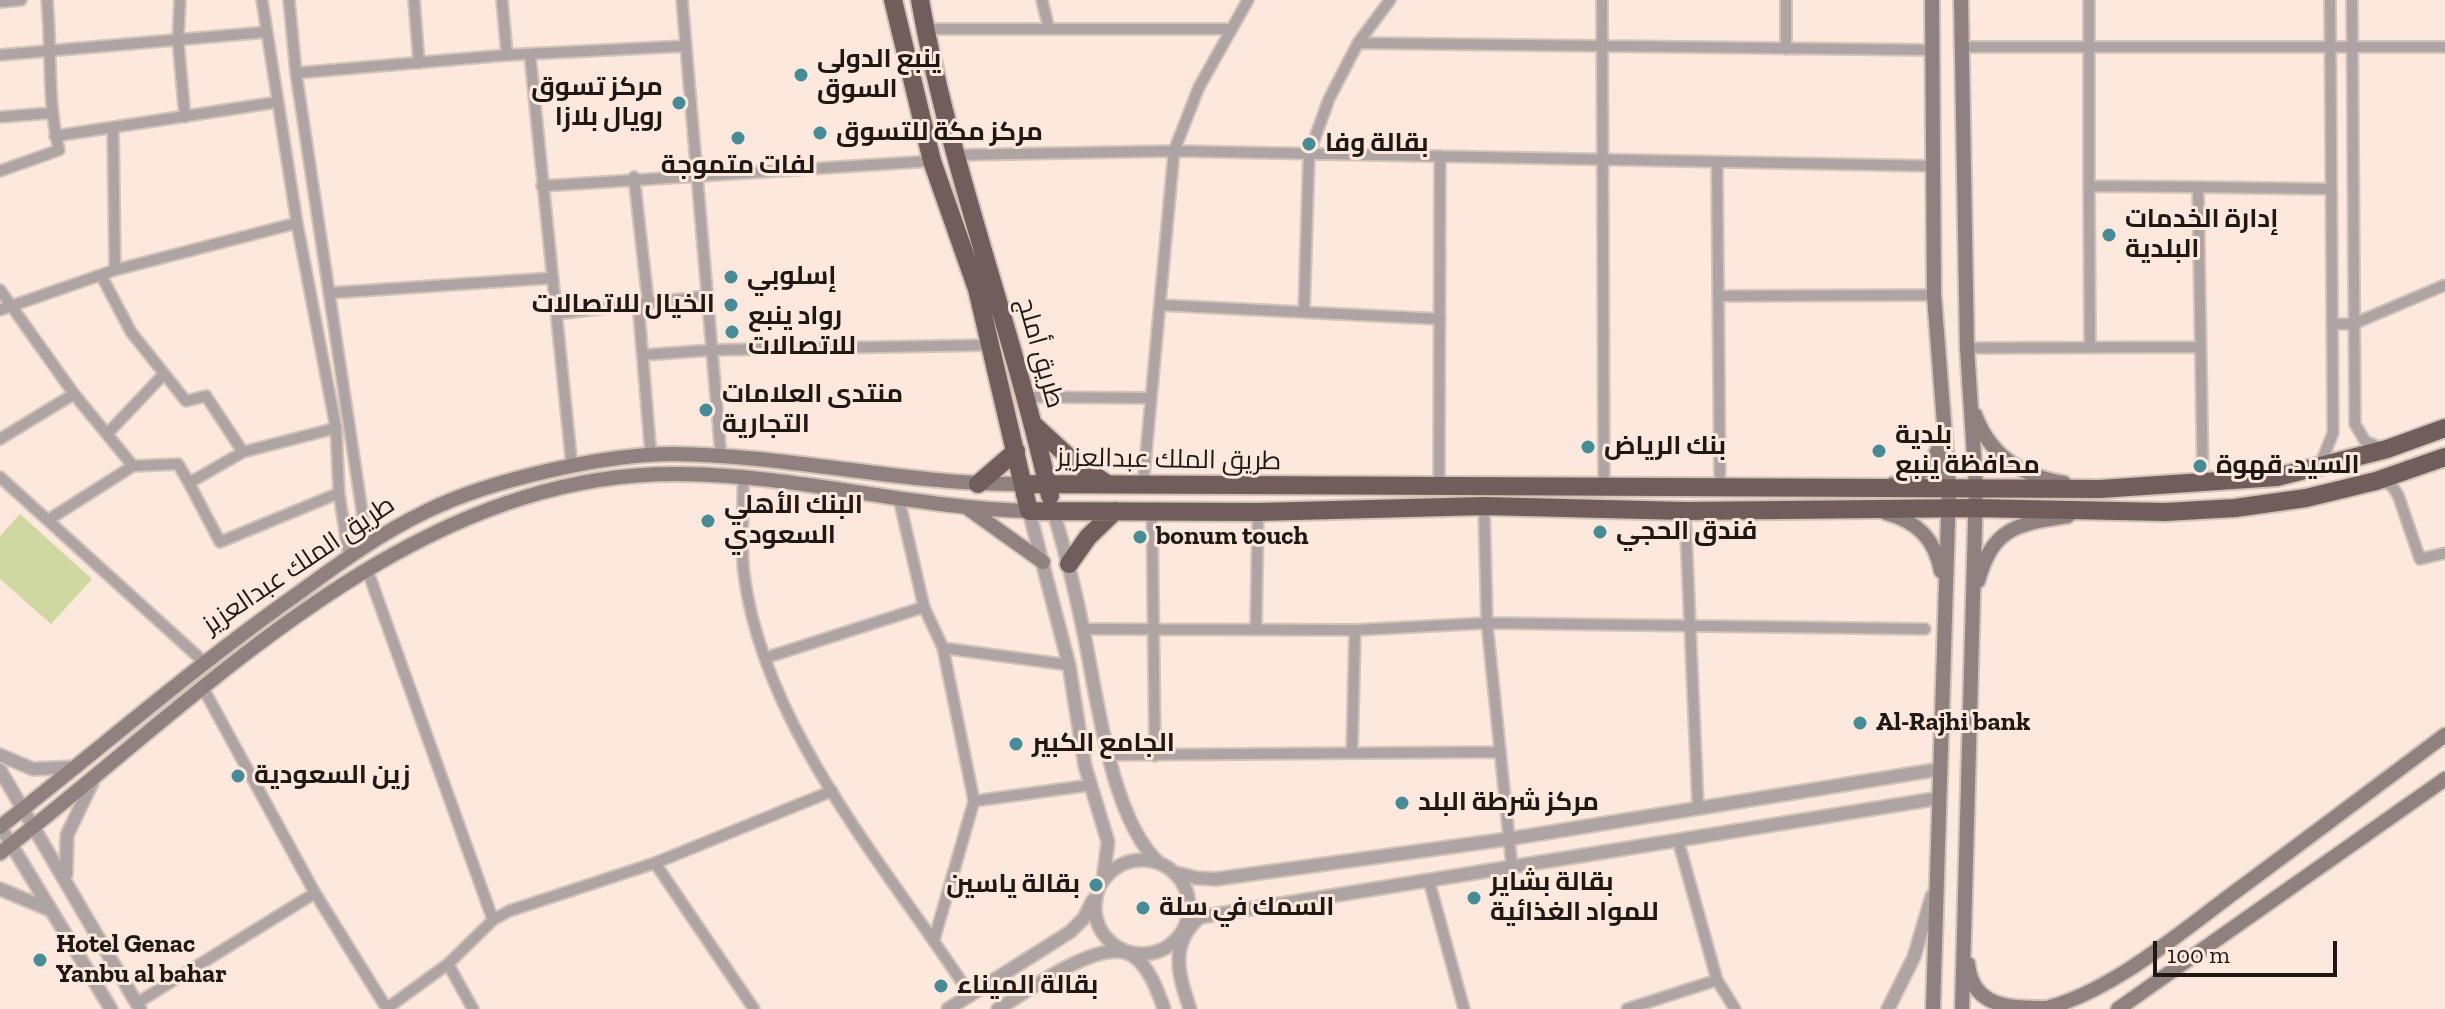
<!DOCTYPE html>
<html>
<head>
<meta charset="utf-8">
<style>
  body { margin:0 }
  #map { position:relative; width:2445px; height:1009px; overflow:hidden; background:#fce8dc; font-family:"Zilla Slab",serif }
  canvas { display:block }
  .scale { position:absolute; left:2153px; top:941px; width:184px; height:36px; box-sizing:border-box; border:4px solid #1f1814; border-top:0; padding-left:10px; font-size:24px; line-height:28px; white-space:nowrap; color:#1f1814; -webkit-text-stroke:6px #fce8dc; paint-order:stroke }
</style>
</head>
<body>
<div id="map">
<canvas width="2445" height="1009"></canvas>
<div class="scale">100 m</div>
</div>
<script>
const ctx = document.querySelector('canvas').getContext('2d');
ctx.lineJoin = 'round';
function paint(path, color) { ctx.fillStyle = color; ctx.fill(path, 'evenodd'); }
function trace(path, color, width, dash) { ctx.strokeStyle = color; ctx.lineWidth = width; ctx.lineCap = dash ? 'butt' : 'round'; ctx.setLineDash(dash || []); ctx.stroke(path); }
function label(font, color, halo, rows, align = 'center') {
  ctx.font = font + ' "Zilla Slab",Cairo,serif'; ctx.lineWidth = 6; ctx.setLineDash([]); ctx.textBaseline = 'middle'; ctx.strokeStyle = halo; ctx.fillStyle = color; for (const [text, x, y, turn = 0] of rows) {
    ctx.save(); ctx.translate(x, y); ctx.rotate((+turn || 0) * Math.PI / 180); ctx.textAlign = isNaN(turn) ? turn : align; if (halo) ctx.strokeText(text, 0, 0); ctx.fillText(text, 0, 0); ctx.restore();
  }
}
paint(new Path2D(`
  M 20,514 L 92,579 L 51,624 L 0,579 L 0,536 Z`), '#cfd8a1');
const minor = new Path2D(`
  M 180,0 L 178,40 L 185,117
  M 262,0 L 297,223 L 336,428 L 339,493 L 349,557
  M 289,0 L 296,73 L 367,544
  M 414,0 L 419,63
  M 502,0 L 507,55
  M 682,0 L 721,456
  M 1042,0 L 1049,29
  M 1602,0 L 1604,488
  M 2089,0 L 2089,186
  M 2352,0 L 2355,424 L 2365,441 L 2381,448
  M 0,2 L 21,0
  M 926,29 L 1229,29
  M 1358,43 L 1932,50
  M 1962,47 L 2445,47
  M 1786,49 L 1786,0
  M 0,55 L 267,32
  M 530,55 L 572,467
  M 296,73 L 507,55 L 686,46
  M 0,117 L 50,113
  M 113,127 L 115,270
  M 55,136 L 278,102
  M 955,155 L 1174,151 L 1933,166
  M 1717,162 L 1720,489
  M 0,171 L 59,150 C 47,101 52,50 47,0
  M 634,177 L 648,301
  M 542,186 L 932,161
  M 101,275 L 131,332 L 186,401 L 206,396 L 243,452
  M 0,290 L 74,394 L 133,466
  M 329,293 L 552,278
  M 1719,296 L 1934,295
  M 638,302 L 651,456
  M 1160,305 L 1440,319
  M 0,310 L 115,270 L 297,223
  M 1304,312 L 1309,154 L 1329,99 L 1358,43 L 1390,0
  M 556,314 L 707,296
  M 2332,324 L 2353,324 L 2445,285
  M 2090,345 L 2089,186 L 2198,187
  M 1967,348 L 2200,347
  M 643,355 L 712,350 L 991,345
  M 1026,397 L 1151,398
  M 336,428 L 243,452 L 189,483 L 220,542 L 339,493
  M 107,434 L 164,374
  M 0,439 L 74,394
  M 2321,463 L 2333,433 L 2330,0
  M 743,476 C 744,508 740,542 744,574 C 764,730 888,868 971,996
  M 0,477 L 204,662
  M 2382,481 L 2392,486 L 2398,495 L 2420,559 L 2445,553
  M 2203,485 L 2198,187 L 2331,189
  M 1143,486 L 1174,151 L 1199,87 L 1248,0
  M 1439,489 L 1440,156
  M 899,499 L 924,607
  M 1484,506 L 1487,623 L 1512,867
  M 1685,511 L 1698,806
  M 1152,513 L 1155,756
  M 48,520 L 133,466 L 178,464 L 189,483
  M 367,569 L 493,920
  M 1083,629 L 1355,630 L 1487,623 L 1925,629
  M 1256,629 L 1258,512
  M 943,648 L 974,801
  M 765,658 L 924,607 L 943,648 L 1069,665
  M 203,688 L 315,893 L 387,1009
  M 1352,752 L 1355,630
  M 1109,755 L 1498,752
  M 1678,840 L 1717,980 L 1735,1009
  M 655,863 L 754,1009
  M 1429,881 L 1464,1009
  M 934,940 L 974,801 L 1091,785
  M 448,964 L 473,1009
  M 137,1003 L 315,893
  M 386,1009 L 448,964 L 493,920 L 509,911 L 655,863 L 832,791
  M 1627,1009 L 1717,980`);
const tertiary = new Path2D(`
  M 1053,510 C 1065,550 1075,589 1083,629 C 1097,694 1110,818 1159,863
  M 1029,511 L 1069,665 L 1085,766 L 1108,842 L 1103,880
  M 0,755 L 33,769 L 77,767
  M 0,770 L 140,1009
  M 0,826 L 111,1009
  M1095 907a47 47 0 1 1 94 0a47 47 0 1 1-94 0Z
  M 1173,872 L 1196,878 L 1216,879 L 1508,839 L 1941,769
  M 66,874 L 67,835 L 93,781
  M 0,889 L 48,909
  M 948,1009 L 1070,932 L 1084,918 L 1093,900
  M 998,1009 C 1026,992 1095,941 1127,953 C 1147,960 1158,991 1164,1009
  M 1190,1009 C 1178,973 1169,944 1200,917 L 1940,798
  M 1888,1009 L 1914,957 L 1932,896`);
const secondary = new Path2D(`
  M 1932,0 L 1934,295 L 1949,487 L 1933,1009
  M 1961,0 L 1967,348 L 1976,486 L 1962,1009
  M 1975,415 C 1991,457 2022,476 2064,483
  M 1893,484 C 1918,481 1936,465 1940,440
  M 969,509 L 1043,562
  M 1886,513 C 1917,521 1935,539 1941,571
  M 1978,581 C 1993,527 2017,524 2068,516
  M 0,827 C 100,749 196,665 300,592 C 341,562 381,533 427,511 C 490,480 604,454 674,454 C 791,455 906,485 1023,484
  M 0,853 C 200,699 409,470 681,474 C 798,475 912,508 1029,511
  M 1968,964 C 1972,1008 2011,1008 2046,1008
  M 2042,1009 C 2110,994 2183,930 2239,889 C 2308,838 2376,787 2445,735
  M 2118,1009 L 2445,779`);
const trunk = new Path2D(`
  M 893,0 L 932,161 L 977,289 L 1029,511 L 1258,512 L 1484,506 L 1685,511 L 1975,508 L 2165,512 L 2235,508 L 2306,498 L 2376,481 L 2445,457
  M 920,0 C 950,169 1013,329 1050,496
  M 1034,425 L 1072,460 L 1107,484
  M 978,484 L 1016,451
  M 1023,484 L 2100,489 L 2277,477 L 2387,449 L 2445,428
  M 1069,564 L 1088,537 L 1115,511`);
trace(minor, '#d4c3b8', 14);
trace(tertiary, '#d4c3b8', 16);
trace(secondary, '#d4c3b8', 18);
trace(trunk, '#d4c3b8', 22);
trace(minor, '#aea4a3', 10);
trace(tertiary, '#aea4a3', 12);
trace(secondary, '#908180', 14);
trace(trunk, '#715e5c', 18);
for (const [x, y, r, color] of [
  [801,75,8,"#468c97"],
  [679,103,8,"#468c97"],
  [820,133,8,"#468c97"],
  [738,138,8,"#468c97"],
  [1309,144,8,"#468c97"],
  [2109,235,8,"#468c97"],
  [731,277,8,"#468c97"],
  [731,305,8,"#468c97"],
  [732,332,8,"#468c97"],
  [706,410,8,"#468c97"],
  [1588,447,8,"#468c97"],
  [1879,451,8,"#468c97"],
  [2200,466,8,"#468c97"],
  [708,521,8,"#468c97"],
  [1600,532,8,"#468c97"],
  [1140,537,8,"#468c97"],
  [1860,723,8,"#468c97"],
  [1016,744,8,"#468c97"],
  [238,776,8,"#468c97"],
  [1402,803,8,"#468c97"],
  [1096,885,8,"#468c97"],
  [1474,898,8,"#468c97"],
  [1143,908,8,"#468c97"],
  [40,960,8,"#468c97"],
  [941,986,8,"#468c97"]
]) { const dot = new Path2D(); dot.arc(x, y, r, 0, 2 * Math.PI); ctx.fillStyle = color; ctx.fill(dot); trace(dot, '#fce8dc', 3); }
label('bold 26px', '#1f1814', '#fce8dc', [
  ["ينبع الدولى",817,60],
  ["السوق",817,90],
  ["مركز تسوق",663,88,"right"],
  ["رويال بلازا",663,118,"right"],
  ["مركز مكة للتسوق",836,133],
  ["بقالة وفا",1325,144],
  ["لفات متموجة",738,166,"center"],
  ["إدارة الخدمات",2125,220],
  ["البلدية",2125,250],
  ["إسلوبي",747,277],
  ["الخيال للاتصالات",715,305,"right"],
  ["رواد ينبع",748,317],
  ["للاتصالات",748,347],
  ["منتدى العلامات",722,395],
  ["التجارية",722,425],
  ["بلدية",1895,436],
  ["محافظة ينبع",1895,466],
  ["بنك الرياض",1604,447],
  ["السيد. قهوة",2216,466],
  ["البنك الأهلي",724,506],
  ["السعودي",724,536],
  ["فندق الحجي",1616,532],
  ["bonum touch",1156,537],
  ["Al-Rajhi bank",1876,723],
  ["الجامع الكبير",1032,744],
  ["زين السعودية",254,776],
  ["مركز شرطة البلد",1418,803],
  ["بقالة بشاير",1490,883],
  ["للمواد الغذائية",1490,913],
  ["بقالة ياسين",1080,885,"right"],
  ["السمك في سلة",1159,908],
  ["Hotel Genac",56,945],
  ["Yanbu al bahar",56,975],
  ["بقالة الميناء",957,986]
], 'left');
label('26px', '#1f1814', '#fce8dc', [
  ["طريق أملج",1040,353,74],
  ["طريق الملك عبدالعزيز",1169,460,1],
  ["طريق الملك عبدالعزيز",299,565,-34]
]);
</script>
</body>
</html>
